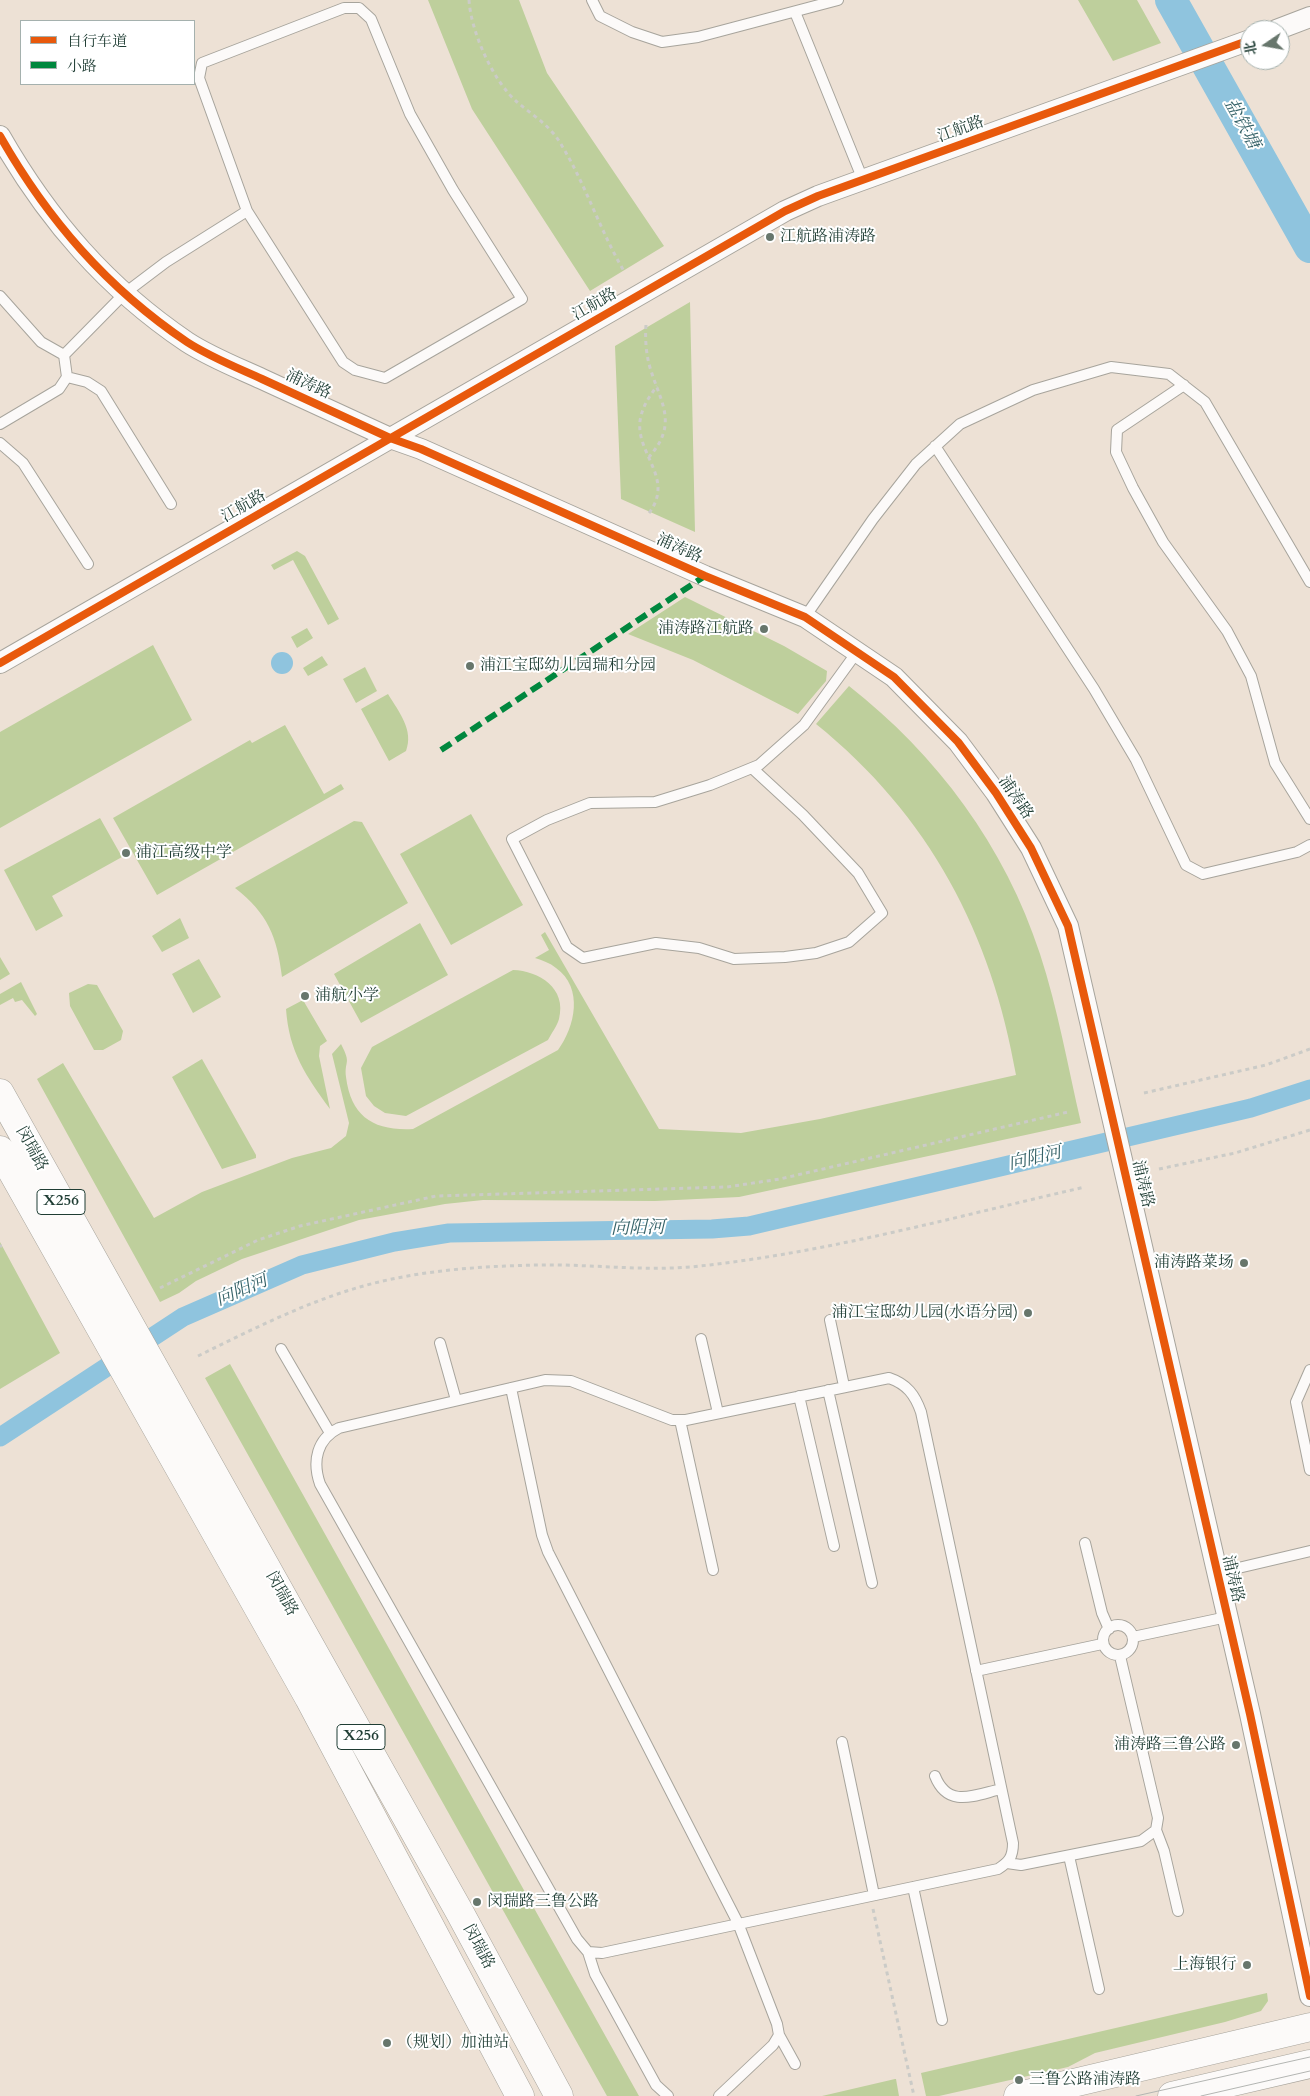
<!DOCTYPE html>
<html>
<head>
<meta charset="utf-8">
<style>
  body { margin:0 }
  #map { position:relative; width:1310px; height:2096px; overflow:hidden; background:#ede1d5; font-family:Cardo,"Noto Serif SC",serif }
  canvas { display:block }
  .legend { position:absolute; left:20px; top:20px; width:175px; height:65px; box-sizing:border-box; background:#fff; border:1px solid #a5b1ae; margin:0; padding:6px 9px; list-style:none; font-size:15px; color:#1f3d34 }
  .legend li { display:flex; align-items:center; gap:10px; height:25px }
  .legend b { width:25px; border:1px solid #a5b1ae }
  .north { position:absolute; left:1240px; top:20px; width:50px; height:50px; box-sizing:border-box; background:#fff; border:1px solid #a5b1ae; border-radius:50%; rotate:258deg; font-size:14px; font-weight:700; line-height:20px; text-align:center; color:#1f3d34 }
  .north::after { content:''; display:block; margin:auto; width:18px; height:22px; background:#67766c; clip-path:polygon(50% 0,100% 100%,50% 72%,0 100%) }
</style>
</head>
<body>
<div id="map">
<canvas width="1310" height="2096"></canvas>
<ul class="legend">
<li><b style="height:6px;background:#e8590c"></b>自行车道</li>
<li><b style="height:6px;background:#00873e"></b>小路</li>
</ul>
<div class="north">北</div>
</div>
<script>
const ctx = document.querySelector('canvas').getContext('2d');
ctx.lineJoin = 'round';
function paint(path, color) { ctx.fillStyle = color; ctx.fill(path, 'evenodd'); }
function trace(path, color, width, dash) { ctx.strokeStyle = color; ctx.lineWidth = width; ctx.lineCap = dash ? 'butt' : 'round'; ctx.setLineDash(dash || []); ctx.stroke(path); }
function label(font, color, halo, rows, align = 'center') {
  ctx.font = font + ' Cardo,"Noto Serif SC",serif'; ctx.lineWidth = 4; ctx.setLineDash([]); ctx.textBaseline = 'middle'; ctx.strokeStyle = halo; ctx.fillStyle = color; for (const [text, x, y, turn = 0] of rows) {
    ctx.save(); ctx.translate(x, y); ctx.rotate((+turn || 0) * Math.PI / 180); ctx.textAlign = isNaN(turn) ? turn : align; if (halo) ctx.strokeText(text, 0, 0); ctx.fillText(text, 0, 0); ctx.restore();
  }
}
paint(new Path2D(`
  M 428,0 L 519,0 L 547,73 L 664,246 L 590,291 L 472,109 Z
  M 1078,0 L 1137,0 L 1161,43 L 1113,61 Z
  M 690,302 L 695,532 L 621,499 L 615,346 Z
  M 297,551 L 305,556 L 339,619 L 328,625 L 293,560 L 274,570 L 271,565 Z
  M 685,597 L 784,646 L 827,671 L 826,681 L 798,714 L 693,660 L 628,634 Z
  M 307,628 L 313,638 L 297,648 L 291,637 Z
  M 153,645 L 192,720 L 0,828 L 0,732 Z
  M 322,656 L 328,665 L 308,676 L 303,668 Z
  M 365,667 L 377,691 L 356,703 L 343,679 Z
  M 849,686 C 937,755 1005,846 1040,954 C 1058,1009 1068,1067 1081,1123 L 739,1197 L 655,1201 L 483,1200 L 445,1204 L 359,1220 L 242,1259 L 196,1281 L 179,1293 L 160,1302 L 37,1079 L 63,1063 L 154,1218 L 202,1192 L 292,1158 L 331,1148 L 346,1136 L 349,1123 L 332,1054 L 341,1044 C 352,1065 344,1060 346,1077 C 351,1117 374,1131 413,1129 L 558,1050 C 575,1027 584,988 556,968 C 550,963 542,960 535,958 L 549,950 L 541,935 L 545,932 L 659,1129 L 741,1133 L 820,1119 L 1016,1075 C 992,934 929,815 816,724 Z
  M 388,694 C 399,712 414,730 406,751 L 389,761 L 361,709 Z
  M 285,725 L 324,794 L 341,784 L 344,789 L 157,895 L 113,818 L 250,740 L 252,743 Z
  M 471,814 L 523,905 L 451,945 L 400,854 Z
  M 100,818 L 122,857 L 52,896 L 63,916 L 36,931 L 4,870 Z
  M 354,821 L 362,822 L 408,903 L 282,977 C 277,936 268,914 235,888 Z
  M 180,918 L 189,938 L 162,952 L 152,936 Z
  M 420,923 L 448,975 L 361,1023 L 334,974 Z
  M 0,957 L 10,974 L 0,980 Z
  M 199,959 L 221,997 L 193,1013 L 172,974 Z
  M 513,970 C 539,971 567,988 559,1019 C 557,1026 551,1034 548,1040 L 406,1116 L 385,1113 L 374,1106 L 366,1096 L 361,1068 L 372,1047 Z
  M 21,982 L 37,1014 L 35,1016 L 22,1000 L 15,1002 L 13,998 L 0,1005 L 0,994 Z
  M 88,984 L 97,985 L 123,1031 L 121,1040 L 103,1050 L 94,1050 L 70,1006 L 69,993 Z
  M 303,1000 L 327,1041 L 320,1046 L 319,1056 L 330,1109 C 306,1076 289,1052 286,1009 Z
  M 202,1059 L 256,1155 L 256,1158 L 222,1169 L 172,1077 Z
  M 0,1242 L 60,1353 L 0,1389 Z
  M 230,1364 L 639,2096 L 607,2096 L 205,1378 Z
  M 1267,1993 L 1268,2001 L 1261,2011 L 1225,2022 L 1095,2053 L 1068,2067 L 939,2096 L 926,2096 L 921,2073 Z
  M 896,2079 L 899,2096 L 822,2096 L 895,2079 Z`), '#becf9c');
paint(new Path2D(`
  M271 663a11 11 0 1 1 22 0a11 11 0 1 1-22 0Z`), '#8fc4de');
trace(new Path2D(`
  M 0,1437 L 183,1317 L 302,1265 L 394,1242 L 449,1233 L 712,1229 L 749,1226 L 1251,1108 L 1310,1089`), '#8fc4de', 19);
trace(new Path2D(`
  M 1171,0 L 1310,247`), '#8fc4de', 32);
const lane = new Path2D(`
  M 592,0 L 600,16 L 632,32 L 662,42 L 698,37 L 838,0
  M 344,8 L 359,8 L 371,19 L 410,114 L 453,190 L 522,299 L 385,378 L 355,370 L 343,362 L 247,211 L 199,78 L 202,63 Z
  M 795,12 L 863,180
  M 0,296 L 41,342 L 64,355
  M 64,355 L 125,293 L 166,262 L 247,211
  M 67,377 L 87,382 L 101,391 L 171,504
  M 1184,385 L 1117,430 L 1116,452 L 1133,488 L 1163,542 L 1227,631 L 1251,676 L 1275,763 L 1310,819
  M 0,424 L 59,389 L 67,377 L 64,355
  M 0,443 L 23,463 L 88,564
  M 935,446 L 1094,689 L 1136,760 L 1186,865 L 1203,874 L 1297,852 L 1310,845
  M 805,617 L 873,519 L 916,464 L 960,424 L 1033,390 L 1111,367 L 1169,374 L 1205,402 L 1310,582
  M 752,768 L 803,815 L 858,873 L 882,913 L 849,942 L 816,953 L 785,957 L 734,959 L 699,948 L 656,943 L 583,958 L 567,947 L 512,839 L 547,820 L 590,803 L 655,802 L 710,785 L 759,765 L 804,725 L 857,652
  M 830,1320 L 844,1386
  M 701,1339 L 718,1413
  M 440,1343 L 456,1400
  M 281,1349 L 330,1433
  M 1310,1370 L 1296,1402 L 1310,1470
  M 889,1378 C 907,1384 915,1395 921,1412 L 1013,1843 C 1013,1857 1009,1862 998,1869 L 602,1953 L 588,1952 L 577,1939 L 320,1484 C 312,1461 317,1439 339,1428 L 545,1380 L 571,1381 L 672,1420 L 686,1420 Z
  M 511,1388 L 542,1535 L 548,1552 L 738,1923 L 777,2024 L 779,2035 L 773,2045 L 719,2096
  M 828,1390 L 872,1583
  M 799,1396 L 834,1546
  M 680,1420 L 713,1570
  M 1085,1543 L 1102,1613 L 1109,1629
  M 1217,1573 L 1310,1551
  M1103 1640a15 15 0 1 1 30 0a15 15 0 1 1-30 0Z
  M 1133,1637 L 1227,1617
  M 976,1671 L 1102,1644
  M 842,1742 L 874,1895
  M 935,1776 C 948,1809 975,1795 1001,1789
  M 1156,1830 L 1164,1851 L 1178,1911
  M 1069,1856 L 1099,1989
  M 1007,1863 L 1021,1865 L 1141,1841 L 1156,1830 L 1158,1818 L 1120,1656
  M 913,1887 L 942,2020
  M 588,1952 L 595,1974 L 656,2085 L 668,2096
  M 779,2035 L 795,2064`);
const street = new Path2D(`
  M 1276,30 L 1310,17
  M 0,136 C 48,220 107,288 187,342 C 210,357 238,368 262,379 C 305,399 348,419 390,438 L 421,449 L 705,576 L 805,617 L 894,677 L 958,742 L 996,793 L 1031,848 L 1068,926 L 1250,1714 L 1310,1996
  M 0,663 L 785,211 L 818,196 L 1250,40`);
const secondary = new Path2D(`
  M 1018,2096 L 1310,2027
  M 1172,2096 L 1310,2064`);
const primary = new Path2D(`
  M 0,1093 L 459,1911 L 559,2096
  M 0,1150 L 309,1698 L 520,2096`);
trace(lane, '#a7a49c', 12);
trace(street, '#a7a49c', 22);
trace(secondary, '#a7a49c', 29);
trace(primary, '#a7a49c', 29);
trace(new Path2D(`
  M 469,0 C 471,32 493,81 517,102 C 531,114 549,125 559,141 C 585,182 599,229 624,271
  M 646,325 C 645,338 646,352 649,364 C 659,401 680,422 649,457
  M 649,513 C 675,479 636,454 640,421 C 642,407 649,397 657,386
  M 1144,1093 L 1266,1065 L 1310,1049
  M 1159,1169 L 1235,1153 L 1310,1130
  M 0,1246 L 2,1246
  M 160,1288 L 258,1240 L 300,1226 L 436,1196 L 727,1187 L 780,1179 L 1068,1112
  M 198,1356 C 253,1329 308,1301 367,1285 C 422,1270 483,1266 540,1265 C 593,1264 647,1272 700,1266 C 830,1252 958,1216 1085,1187
  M 873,1909 L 914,2096`), '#cbcbc7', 3, [4, 4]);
trace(lane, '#fcfaf9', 10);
trace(street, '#fcfaf9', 20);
trace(secondary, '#fcfaf9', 28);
trace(primary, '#fcfaf9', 28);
trace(new Path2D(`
  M 1136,2096 L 1310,2057
  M 1201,2096 L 1310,2071`), '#b3b5b2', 1);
trace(new Path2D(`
  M 441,750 L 705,576`), '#00873e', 6, [12, 6]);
trace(new Path2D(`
  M 0,136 C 48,220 107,288 187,342 C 210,357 238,368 262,379 C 305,399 348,419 390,438 L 421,449 L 705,576 L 805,617 L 894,677 L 958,742 L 996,793 L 1031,848 L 1068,926 L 1250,1714 L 1310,1996
  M 0,663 L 785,211 L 818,196 L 1250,40`), '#e8590c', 8);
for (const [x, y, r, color] of [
  [770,237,5,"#67766c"],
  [764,629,5,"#67766c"],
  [470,666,5,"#67766c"],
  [126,853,5,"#67766c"],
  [305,996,5,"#67766c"],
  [1244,1263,5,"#67766c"],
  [1028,1313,5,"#67766c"],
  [1236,1745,5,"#67766c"],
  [477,1902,5,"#67766c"],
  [1247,1965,5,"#67766c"],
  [387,2043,5,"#67766c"],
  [1019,2080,5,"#67766c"]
]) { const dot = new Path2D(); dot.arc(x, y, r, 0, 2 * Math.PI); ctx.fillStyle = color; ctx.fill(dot); trace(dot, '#fff', 2); }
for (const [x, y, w] of [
  [61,1202,48],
  [361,1737,48]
]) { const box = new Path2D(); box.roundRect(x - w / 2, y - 12.5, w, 25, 4); ctx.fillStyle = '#fff'; ctx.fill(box); trace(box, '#1f3d34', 1); }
label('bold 15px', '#1f3d34', null, [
  ["X256",61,1202],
  ["X256",361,1737]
]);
label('16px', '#1f3d34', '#fff', [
  ["江航路",961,130,-20],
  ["江航路",595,305,-30],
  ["浦涛路",308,385,25],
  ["江航路",244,507,-30],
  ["浦涛路",679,549,24],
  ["浦涛路",1015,798,56],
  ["闵瑞路",31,1149,61],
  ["浦涛路",1142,1184,77],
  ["浦涛路",1232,1579,77],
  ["闵瑞路",281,1594,61],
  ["闵瑞路",478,1947,62]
]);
label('16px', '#1f3d34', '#fff', [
  ["江航路浦涛路",780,237],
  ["浦涛路江航路",754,629,"right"],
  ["浦江宝邸幼儿园瑞和分园",480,666],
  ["浦江高级中学",136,853],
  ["浦航小学",315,996],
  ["浦涛路菜场",1234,1263,"right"],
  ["浦江宝邸幼儿园(水语分园)",1018,1313,"right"],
  ["浦涛路三鲁公路",1226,1745,"right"],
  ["闵瑞路三鲁公路",487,1902],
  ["上海银行",1237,1965,"right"],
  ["（规划）加油站",397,2043],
  ["三鲁公路浦涛路",1029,2080]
], 'left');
label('italic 18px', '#356268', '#fff', [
  ["盐铁塘",1241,124,61],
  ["向阳河",1035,1159,-13],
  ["向阳河",638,1229,-1],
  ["向阳河",242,1291,-23]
]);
</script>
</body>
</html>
